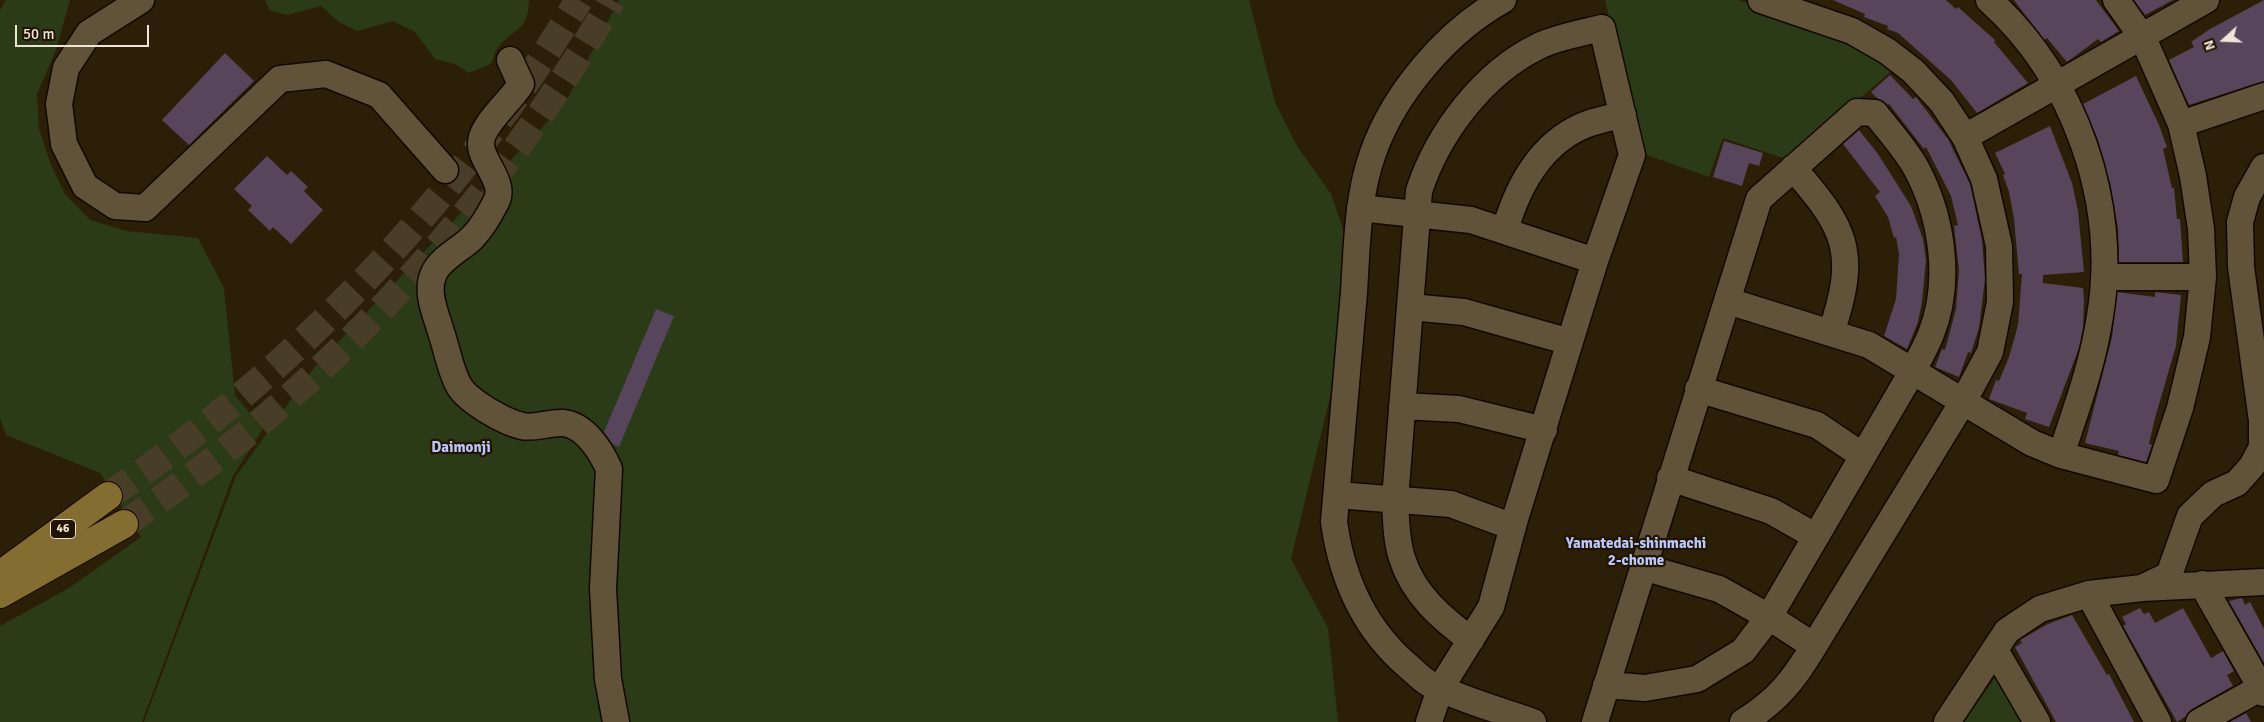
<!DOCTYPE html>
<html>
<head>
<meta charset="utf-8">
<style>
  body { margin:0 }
  #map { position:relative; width:2264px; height:722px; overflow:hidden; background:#2b1f07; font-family:Signika,sans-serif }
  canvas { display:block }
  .north { position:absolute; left:2199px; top:15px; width:50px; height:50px; -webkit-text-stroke:4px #211501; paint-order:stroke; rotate:250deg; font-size:14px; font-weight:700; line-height:20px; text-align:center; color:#eee5d7 }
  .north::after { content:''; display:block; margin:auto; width:18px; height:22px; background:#eee5d7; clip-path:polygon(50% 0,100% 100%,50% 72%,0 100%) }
  .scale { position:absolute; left:15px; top:25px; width:134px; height:22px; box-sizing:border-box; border:2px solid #eee5d7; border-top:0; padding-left:6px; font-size:15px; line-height:18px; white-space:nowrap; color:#eee5d7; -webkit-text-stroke:4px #211501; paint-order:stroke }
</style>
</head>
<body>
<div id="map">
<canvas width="2264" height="722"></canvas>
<div class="north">N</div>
<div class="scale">50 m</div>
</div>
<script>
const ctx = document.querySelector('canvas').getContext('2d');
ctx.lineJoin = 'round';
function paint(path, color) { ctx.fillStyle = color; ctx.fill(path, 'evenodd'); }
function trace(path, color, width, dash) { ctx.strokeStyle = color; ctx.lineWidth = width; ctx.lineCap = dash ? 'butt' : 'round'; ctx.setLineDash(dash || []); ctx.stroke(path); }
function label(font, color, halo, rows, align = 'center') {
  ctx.font = font + ' Signika,sans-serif'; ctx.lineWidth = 4.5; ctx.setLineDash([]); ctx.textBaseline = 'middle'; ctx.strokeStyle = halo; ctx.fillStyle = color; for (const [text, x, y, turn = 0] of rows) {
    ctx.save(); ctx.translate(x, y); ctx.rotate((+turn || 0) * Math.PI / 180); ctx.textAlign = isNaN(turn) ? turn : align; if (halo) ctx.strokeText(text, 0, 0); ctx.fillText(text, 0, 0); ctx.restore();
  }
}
paint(new Path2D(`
  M 6,0 L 70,0 L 56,50 L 37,94 L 39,129 L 51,165 L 65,194 L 90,220 L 127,231 L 198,238 L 224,288 L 235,395 L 263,429 L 233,476 L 142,722 L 0,722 L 0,626 L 69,588 L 141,537 L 100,473 L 6,435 L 0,419 L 0,10 Z
  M 265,0 L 529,0 C 528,31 516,27 499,46 C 495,50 494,58 491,64 L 469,73 L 455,64 L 435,59 L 415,32 L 393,21 L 357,31 L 339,22 L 321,6 L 287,15 L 269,10 Z
  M 619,0 L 1249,0 L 1275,102 L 1297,146 L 1331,194 L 1354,261 L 1349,318 L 1291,559 L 1328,628 L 1338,722 L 144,722 L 236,476 L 313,369 L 565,103 Z
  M 1605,0 L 1738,0 L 1835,31 L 1895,68 L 1786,162 L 1783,158 L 1723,138 L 1709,177 L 1641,153 Z
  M 1997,675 L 2020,722 L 1964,722 Z`), '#2b3a17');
paint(new Path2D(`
  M 1833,0 L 1946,0 L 1956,9 L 1958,7 L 1995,40 L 1994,42 L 2028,83 L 1977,113 L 1951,80 L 1898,33 L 1887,29 L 1888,26 L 1864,17 L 1865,14 Z
  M 2014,0 L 2096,0 L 2119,31 L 2101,42 L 2098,39 L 2067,62 L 2047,38 L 2044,40 Z
  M 2134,0 L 2173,0 L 2145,15 Z
  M 2264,0 L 2264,81 L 2189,105 L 2169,60 L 2194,47 L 2191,42 L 2210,29 Z
  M 225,53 L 254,81 L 189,145 L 162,120 Z
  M 1890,75 L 1913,99 L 1916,97 L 1948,139 L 1970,184 L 1982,240 L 1985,279 L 1979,328 L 1971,353 L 1968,352 L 1959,377 L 1935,367 L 1942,349 L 1945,350 L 1956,309 L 1959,270 L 1954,226 L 1958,225 L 1951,196 L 1926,147 L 1924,149 L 1889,104 L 1888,105 L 1877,98 L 1871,92 Z
  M 2136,76 L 2159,125 L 2167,147 L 2163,149 L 2172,188 L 2174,188 L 2177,219 L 2180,219 L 2183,262 L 2119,262 L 2118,228 L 2110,183 L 2098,140 L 2083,104 Z
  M 2050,126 L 2072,183 L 2078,211 L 2084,272 L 2043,275 L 2043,283 L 2083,288 L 2084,299 L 2083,328 L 2079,348 L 2049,427 L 2025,419 L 2027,413 L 1989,399 L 1996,380 L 1999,381 L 2009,357 L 2018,325 L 2022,274 L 2019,274 L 2014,219 L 2009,192 L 2003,175 L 2005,174 L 1995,153 Z
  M 1859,130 L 1878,154 L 1911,206 L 1923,239 L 1926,260 L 1922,302 L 1918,322 L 1907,349 L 1884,336 L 1896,299 L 1899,254 L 1896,237 L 1894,238 L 1888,217 L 1875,196 L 1880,192 L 1843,144 Z
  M 1724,141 L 1763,153 L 1759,166 L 1749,163 L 1742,186 L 1713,177 Z
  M 267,156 L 287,175 L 291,171 L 308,187 L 304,191 L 323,210 L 291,244 L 273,227 L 270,231 L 248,210 L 252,206 L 234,189 Z
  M 2117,292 L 2155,297 L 2155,292 L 2181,295 L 2176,346 L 2155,418 L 2149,444 L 2152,445 L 2146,462 L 2118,455 L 2119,451 L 2085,443 L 2112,337 Z
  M 656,309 L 674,316 L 619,447 L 613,444 L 604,432 Z
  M 2242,598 L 2245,605 L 2250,602 L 2264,629 L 2264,663 L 2229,601 Z
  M 2140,608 L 2144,614 L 2149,612 L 2155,623 L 2183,608 L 2211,658 L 2223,651 L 2234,671 L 2227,675 L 2233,686 L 2192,709 L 2185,717 L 2177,722 L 2123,626 L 2126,624 L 2122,617 Z
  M 2072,615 L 2107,675 L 2109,674 L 2134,722 L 2056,722 L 2015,647 L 2022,643 L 2020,640 L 2048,624 Z
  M 2246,713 L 2251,722 L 2230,722 Z`), '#56455b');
trace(new Path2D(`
  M 108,496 C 298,369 461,196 579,0
  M 124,524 C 324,392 494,208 612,0`), '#483d26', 28, [28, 14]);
const minor = new Path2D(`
  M 141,0 L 89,33 L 66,68 L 59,104 L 64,144 L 85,186 L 115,206 L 145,208 L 280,79 L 326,74 L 379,95 L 445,170
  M 1503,0 C 1447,31 1394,93 1373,153 C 1357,197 1357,246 1354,292 C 1347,369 1341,446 1334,522 C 1342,579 1365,630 1409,667 C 1416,673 1422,680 1430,684 C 1462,700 1499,710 1533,722
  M 1989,0 C 2075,77 2119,203 2100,316 C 2093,364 2076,409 2061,455
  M 510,60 L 521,84 C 511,101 481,125 481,143 C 480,161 505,181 497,200 C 491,212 482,228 472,238 C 461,249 441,258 434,273 C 425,292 436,314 441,332 C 447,349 450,370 459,386 C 468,401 504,422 522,426 C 535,429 549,422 563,423 C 585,425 601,451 609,469 L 603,589 L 608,679 L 616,722
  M 2181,124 L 2264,96
  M 1965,137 L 2206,0
  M 1793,168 C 1847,229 1858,253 1831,333
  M 1360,208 L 1471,220 L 1595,261
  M 1505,230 C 1518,185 1542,140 1590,123 C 1600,120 1612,117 1623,115
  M 2104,277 L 2203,277
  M 1728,301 L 1869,345 L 2032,443 L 2061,455 L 2156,480 L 2180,408 L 2197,337 L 2203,277 L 2201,229 L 2193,176 L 2181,124 L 2143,38 L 2116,0
  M 1410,307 L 1464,312 L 1570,342
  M 1698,389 L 1817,425 L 1863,456
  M 1402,406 L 1459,409 L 1544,430
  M 1670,478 L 1771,511 L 1815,536
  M 1337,495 L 1451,504 L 1513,527
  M 1643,567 L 1719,589 L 1769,617 L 1814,646
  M 2202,584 L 2264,693
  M 2142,588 L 2169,575 L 2190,516 L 2213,494 L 2237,483 L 2252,466 L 2262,447 L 2262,421 L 2241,267 L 2240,222 L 2247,197 L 2264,167
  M 2089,594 L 2158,722
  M 1995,650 L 2037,722
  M 1429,722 L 1440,689 L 1491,607 L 1515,519 L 1595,261 L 1632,155 L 1602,28 C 1581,33 1558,37 1539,46 C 1483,73 1438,133 1419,191 L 1395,500 C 1396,518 1396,540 1402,558 C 1413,594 1442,619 1471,640
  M 1595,722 L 1759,199 L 1857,112 L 1875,113 C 1889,131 1905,148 1916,168 C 1942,216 1952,282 1931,334 C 1926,347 1919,359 1912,372 L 1769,617 L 1743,651 L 1697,679 L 1645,688 L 1606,685
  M 1743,722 C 1778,700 1793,681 1814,646 L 1964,400 L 1990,352 L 2000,302 L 1999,246 L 1984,179 L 1965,137 L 1942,102 L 1913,71 L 1887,51 L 1852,31 L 1761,0
  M 1947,722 L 2007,631 L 2040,609 L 2089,594 L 2142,588 L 2264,582
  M 2199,722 L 2264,686`);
const major = new Path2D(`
  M 0,575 L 108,496
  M 0,594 L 124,524`);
trace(minor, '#130800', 29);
trace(major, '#130800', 30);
trace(minor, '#61533a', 26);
trace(major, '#846d31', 28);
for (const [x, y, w] of [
  [63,529,25]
]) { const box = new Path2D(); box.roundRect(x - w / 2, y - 9.5, w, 19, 4); ctx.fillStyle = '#211501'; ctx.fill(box); trace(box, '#eee5d7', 1); }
label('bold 12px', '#eee5d7', null, [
  ["46",63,529]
]);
label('bold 15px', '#bbc6fe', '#211501', [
  ["Daimonji",461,448],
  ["Yamatedai-shinmachi",1636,544],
  ["2-chome",1636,561]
]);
</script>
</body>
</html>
